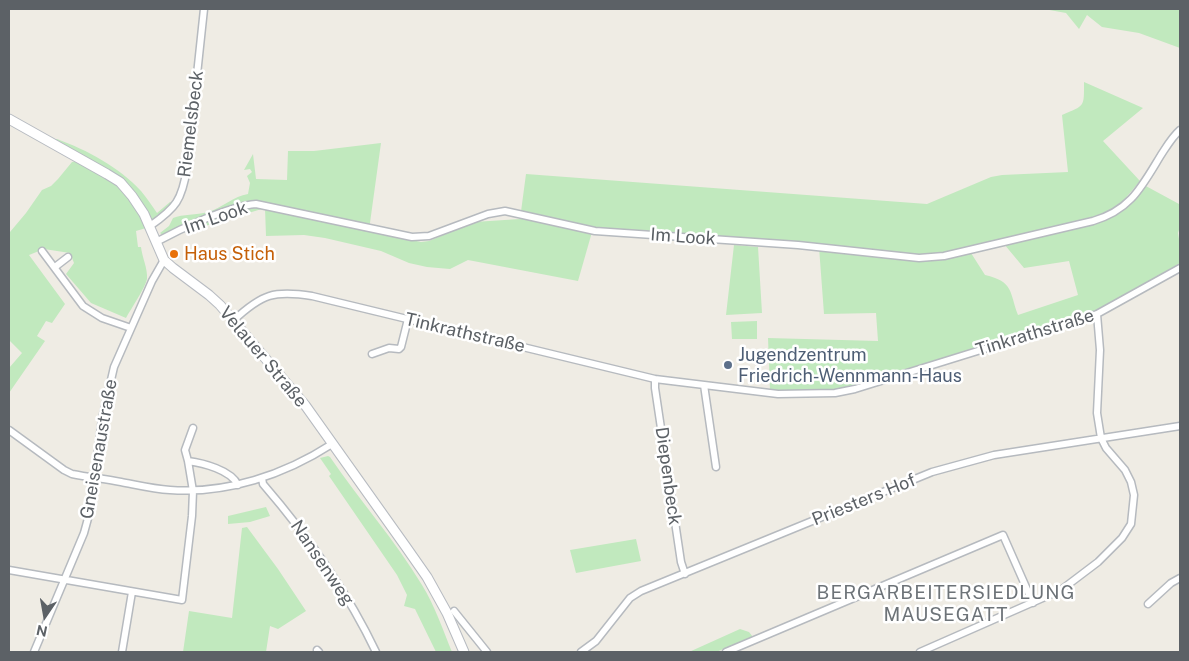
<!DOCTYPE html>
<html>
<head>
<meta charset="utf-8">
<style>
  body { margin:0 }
  #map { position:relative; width:1189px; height:661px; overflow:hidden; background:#efece4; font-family:"Public Sans",sans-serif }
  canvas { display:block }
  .frame { position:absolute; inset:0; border:10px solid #5c6166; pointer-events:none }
  .north { position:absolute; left:20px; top:591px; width:50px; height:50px; -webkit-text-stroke:4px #fff; paint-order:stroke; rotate:192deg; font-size:14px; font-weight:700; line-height:20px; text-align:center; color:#5c6166 }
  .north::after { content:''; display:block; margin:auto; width:18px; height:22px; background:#5c6166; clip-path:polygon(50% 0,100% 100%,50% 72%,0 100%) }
</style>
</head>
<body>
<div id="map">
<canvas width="1189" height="661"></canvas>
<div class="frame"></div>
<div class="north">N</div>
</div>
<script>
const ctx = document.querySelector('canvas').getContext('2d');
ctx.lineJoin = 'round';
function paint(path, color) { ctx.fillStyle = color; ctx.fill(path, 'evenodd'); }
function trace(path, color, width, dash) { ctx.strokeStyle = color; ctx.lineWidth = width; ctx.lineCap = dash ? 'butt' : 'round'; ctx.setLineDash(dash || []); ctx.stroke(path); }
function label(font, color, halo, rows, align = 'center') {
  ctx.font = font + ' "Public Sans",sans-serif'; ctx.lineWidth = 5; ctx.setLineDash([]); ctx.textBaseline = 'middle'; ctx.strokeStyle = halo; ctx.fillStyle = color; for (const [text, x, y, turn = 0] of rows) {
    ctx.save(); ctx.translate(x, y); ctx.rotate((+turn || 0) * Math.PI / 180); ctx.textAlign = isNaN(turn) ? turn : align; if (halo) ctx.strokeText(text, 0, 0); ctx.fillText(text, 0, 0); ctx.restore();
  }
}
paint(new Path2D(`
  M 1044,9 L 1180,9 L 1180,48 L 1139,33 L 1102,27 L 1087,15 L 1079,29 L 1066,13 Z
  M 1084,82 L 1143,108 L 1103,141 L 1140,181 L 1118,207 L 1085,221 L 944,257 L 971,253 L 985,275 C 1014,282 1009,291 1018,315 L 1078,295 L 1069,261 L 1024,268 L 1004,244 L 1114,215 L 1125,209 L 1144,185 L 1179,204 L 1180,201 L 1180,227 L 1178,233 L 1180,245 L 1180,263 L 1103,308 L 848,388 L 824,392 L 770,390 L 768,338 L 878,341 L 876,313 L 824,314 L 819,247 L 592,232 L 578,281 L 468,260 L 450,269 L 427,267 L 409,263 L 381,251 L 325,238 L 304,235 L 266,236 L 265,208 L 172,236 L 164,236 L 160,233 L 169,226 L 173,218 C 183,214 196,215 208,212 C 222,208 234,196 248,194 L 250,183 L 247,176 L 252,172 L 250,169 L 244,170 L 253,154 L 256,179 L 287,180 L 288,151 L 314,151 L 381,143 L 369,230 L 421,242 L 429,241 L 474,222 L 520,219 L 526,174 L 927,204 L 991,177 L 1002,175 L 1068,172 L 1062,115 C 1085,105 1084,108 1084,82 Z
  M 57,139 C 87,150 119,167 141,191 C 147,198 152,206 157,213 L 170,202 L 173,204 L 151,222 L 122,181 L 54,140 Z
  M 78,161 C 93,171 112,180 125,193 C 134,203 141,216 146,228 L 136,231 L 138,247 L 141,247 C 142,257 148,269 147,279 C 145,288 131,309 126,318 L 91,303 L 66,274 L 74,263 L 70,253 L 44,249 L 29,255 L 65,304 L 52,323 L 46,321 L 37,336 L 45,341 L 9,393 L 9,368 L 22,353 L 9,340 L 9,232 L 10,232 L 26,213 L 42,190 L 51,186 L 58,179 L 72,162 Z
  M 734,245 L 758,247 L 762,313 L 726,315 Z
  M 757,321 L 757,339 L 732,339 L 731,322 Z
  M 328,456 L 330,457 C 360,501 395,540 422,585 C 435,606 443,630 452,652 L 436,652 L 415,609 L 404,606 L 407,595 L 397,575 L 329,476 L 331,474 L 320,458 Z
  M 266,507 L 270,516 L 250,522 L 228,524 L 228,516 Z
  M 247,527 L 278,569 L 306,611 L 278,629 L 270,626 L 266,652 L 183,652 L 189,611 L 232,618 L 242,528 Z
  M 636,539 L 641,561 L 576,573 L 570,550 Z
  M 740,629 L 749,632 L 753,637 L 716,652 L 689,652 Z`), '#c1e9be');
const minor = new Path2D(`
  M 150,226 C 176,208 182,200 187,168 L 204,9
  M 156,242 C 180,229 229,206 256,204 L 412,237 L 429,236 L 488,214 L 505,211 L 595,231 L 798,245 L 919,258 L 944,256 L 1093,221 C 1131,210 1142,186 1161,155 C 1167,146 1172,137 1180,130
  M 42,251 L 83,306 L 102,318 L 131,328
  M 55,267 L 68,257
  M 234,320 C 262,294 274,290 312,296 L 655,379 L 778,394 L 835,393 L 855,389 L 1097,314 L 1180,268
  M 372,354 L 389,348 L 399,349 L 401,347 L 408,319
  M 655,379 L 655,388 L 681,562 L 685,574
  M 704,385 L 716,467
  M 193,428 L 185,450 L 188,461 C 203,463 231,470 238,485
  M 9,430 L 64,470 L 72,474 C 88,477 104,479 121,482 C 137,485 153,489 170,490 C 227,494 284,475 332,444
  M 262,478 L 263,484 C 307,535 347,591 376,652
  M 9,570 L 182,600 L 192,516 L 193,491 L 188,461
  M 1148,604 L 1171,583 L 1180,578
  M 454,611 L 487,652
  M 317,650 L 319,652
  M 34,652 L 84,533 L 90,511 L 102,419 L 114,367 L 152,281 L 164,260
  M 122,652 L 132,592
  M 581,652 L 596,641 L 630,598 L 641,591 L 932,472 L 994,455 L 1180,426
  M 726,652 L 1003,535 L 1033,603
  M 920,652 L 1061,590 L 1098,562 L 1122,538 L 1131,524 L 1134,495 L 1131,482 L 1125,470 L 1106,448 L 1101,438 L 1097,413 L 1100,350 L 1097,314`);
const secondary = new Path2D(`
  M 9,119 L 107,174 L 120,182 L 132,196 L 144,214 L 164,260 L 173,268 L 209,295 L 220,305 L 305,405 L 406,547 L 427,577 L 447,613 L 464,652`);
trace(minor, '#b6babf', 9);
trace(secondary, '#b7bbc1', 11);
trace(minor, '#fff', 6);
trace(secondary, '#fff', 9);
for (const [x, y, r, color] of [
  [174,254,5,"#e8710a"],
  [728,365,5,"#5c6f8a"]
]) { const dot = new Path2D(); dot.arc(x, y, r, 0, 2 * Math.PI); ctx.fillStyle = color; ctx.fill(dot); trace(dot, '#fff', 2); }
label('18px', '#5c6166', '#fff', [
  ["Riemelsbeck",191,124,-83],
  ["Im Look",216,218,-19],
  ["Im Look",683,237,4],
  ["Tinkrathstraße",465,333,13],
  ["Tinkrathstraße",1035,333,-17],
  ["Velauer Straße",263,357,50],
  ["Gneisenaustraße",99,449,-80],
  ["Diepenbeck",668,476,82],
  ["Priesters Hof",864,500,-22],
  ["Nansenweg",322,563,56]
]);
label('18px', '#c56008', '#fff', [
  ["Haus Stich",184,254]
], 'left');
label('18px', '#4e5e75', '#fff', [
  ["Jugendzentrum",738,355],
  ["Friedrich-Wennmann-Haus",738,376]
], 'left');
ctx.letterSpacing = '1px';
label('19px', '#6d7378', '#fff', [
  ["BERGARBEITERSIEDLUNG",946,593],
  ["MAUSEGATT",946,615]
]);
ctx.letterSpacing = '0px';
</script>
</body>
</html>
